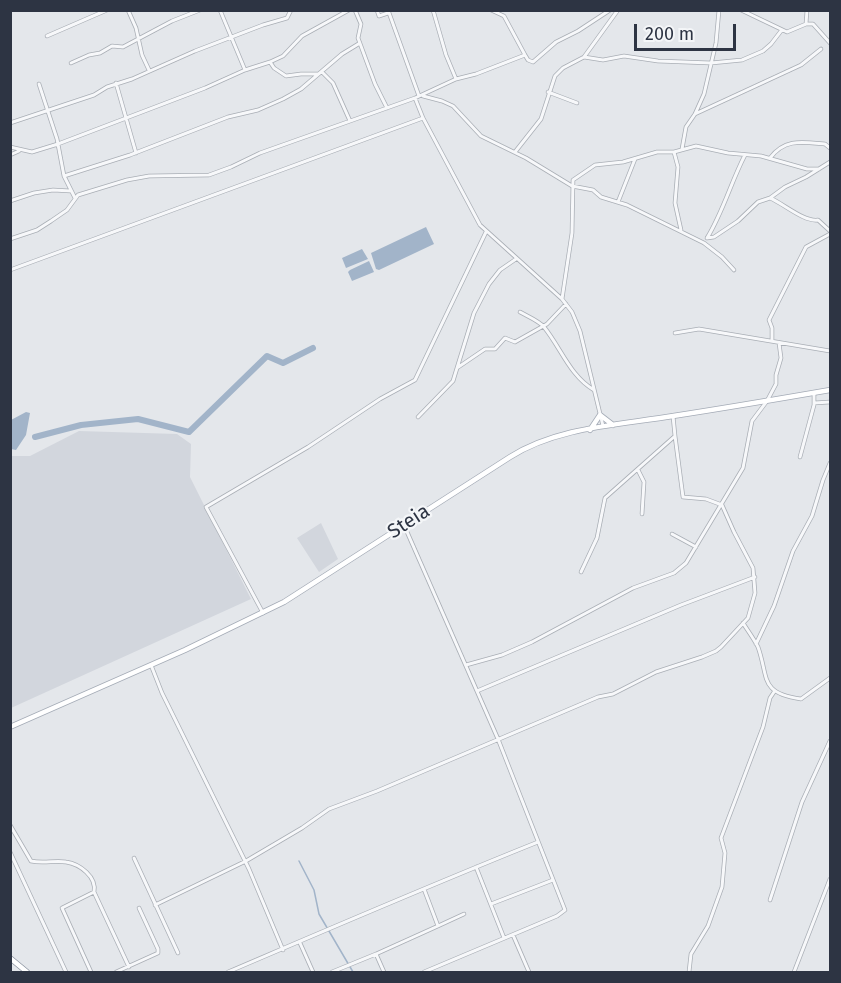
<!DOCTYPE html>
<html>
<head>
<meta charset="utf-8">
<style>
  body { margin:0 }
  #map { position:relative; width:841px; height:983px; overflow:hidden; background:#e4e7eb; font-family:"Fira Sans",sans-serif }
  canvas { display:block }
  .frame { position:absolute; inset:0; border:12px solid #2d3443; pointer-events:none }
  .scale { position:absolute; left:634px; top:24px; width:102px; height:27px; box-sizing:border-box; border:3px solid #2d3443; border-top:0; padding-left:8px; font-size:18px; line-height:21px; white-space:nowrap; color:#2d3443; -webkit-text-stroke:4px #f4f6f8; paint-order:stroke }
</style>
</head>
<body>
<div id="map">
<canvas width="841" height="983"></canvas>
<div class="frame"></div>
<div class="scale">200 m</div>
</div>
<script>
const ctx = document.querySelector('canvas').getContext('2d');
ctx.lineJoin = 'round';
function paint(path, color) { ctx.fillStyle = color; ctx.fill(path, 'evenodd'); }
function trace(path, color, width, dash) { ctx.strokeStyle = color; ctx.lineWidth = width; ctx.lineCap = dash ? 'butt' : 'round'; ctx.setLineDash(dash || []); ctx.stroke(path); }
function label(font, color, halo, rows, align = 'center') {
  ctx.font = font + ' "Fira Sans",sans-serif'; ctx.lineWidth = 4.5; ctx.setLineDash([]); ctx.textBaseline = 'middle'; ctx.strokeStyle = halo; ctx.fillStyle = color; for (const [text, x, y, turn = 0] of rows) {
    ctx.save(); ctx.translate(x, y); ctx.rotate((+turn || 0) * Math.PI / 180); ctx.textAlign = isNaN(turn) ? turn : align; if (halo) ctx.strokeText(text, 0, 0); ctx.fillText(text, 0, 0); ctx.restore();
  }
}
paint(new Path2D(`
  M 79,431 L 177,434 L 191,444 L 190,477 L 251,599 L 11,708 L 10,456 L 30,456 Z
  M 321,523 L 338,559 L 319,572 L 297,538 Z`), '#d2d6dd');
paint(new Path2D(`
  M 426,227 L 434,244 L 379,270 L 376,269 L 371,253 Z
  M 362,249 L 368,259 L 346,268 L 342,258 Z
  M 369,261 L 374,272 L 352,281 L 348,272 L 350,270 Z
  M 26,412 L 30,413 L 26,435 L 16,450 L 11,449 L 11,420 Z`), '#a2b4c9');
trace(new Path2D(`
  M 299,861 L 314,890 L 319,914 L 353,972`), '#a2b4c9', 1.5);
trace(new Path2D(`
  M 35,437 L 81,425 L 138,419 L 189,432 L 267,356 L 283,363 L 313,348`), '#a2b4c9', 6);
const minor = new Path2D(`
  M 128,10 L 136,28 L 142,55 L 149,70
  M 220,10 L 245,70
  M 355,10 L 361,24 L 358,38 L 375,84 L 387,108
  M 377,10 L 379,16 L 388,13
  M 388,10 L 419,96
  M 433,10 L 446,55 L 456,79
  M 491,10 L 504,16 L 525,55 L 528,60 L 533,62 L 556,42 L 578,31 L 610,10
  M 741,10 L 787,32 L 806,24 L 813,24 L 830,43
  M 806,24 L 807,10
  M 47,36 L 107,10
  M 584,57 L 603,60 L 624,56 L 658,61 L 711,63 L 742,60 L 763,51 L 771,44 L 781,31
  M 270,62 L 274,68 L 286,76 L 301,74 L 318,74
  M 71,63 L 89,55 L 100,53 L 112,46 L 123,47 L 172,21 L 200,10
  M 322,72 L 333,83 L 350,121
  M 116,83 L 136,153
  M 39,84 L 57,139 L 64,176 L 75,198
  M 548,92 L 577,103
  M 423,96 L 442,101 L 453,106 L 481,136 L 526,158 L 572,186 L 593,190 L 601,197 L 627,205 L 704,243 L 722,257 L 734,270
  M 415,98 L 423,118 L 480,225 L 562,299 L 572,312 L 580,331 L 603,426
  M 695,114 L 801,65 L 821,49
  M 10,123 L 94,95 L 107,87 L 132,79 L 195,51 L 263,25 L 287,18 L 291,10
  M 10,147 L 32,152 L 58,144 L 205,88 L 245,70 L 270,62 L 283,56 L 302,36 L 349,10
  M 682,149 L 686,127 L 695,114 L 704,94 L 716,43 L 719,10
  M 515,152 L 541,119 L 555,76 L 563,68 L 584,57 L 618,10
  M 674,152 L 678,167 L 675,203 L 681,230
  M 10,155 L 19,151
  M 770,158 C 785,138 803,142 825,144 L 830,148
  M 64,176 L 130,155 L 228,117 L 258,110 L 283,99 L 301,89 L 342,54 L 360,43
  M 770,198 C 784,204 804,222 818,220 L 830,231
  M 10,201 L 34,193 L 53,190 L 71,191
  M 618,202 L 635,159
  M 707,238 L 714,237 L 738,221 L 758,202 L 770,198 L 785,187 L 806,177 L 830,162
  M 707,238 C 723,212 731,182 745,155
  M 10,239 L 37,230 L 51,221 L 67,210 L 78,195 L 127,180 L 149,176 L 209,175 L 231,167 L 260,153 L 415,98 L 456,79 L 476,74 L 525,55
  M 10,270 L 423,118
  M 562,299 L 572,233 L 573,180 L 595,165 L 623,162 L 657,152 L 674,152 L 696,146 L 728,153 L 761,156 L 807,169 L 819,169
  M 520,312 C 527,316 539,321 544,327 C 561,348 570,376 594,390
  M 675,333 L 699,329 L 830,351
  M 772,341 L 772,328 L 769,320 L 806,247 L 830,234
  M 457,368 L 485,349 L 495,349 L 505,338 L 515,342 L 547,324 L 566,304
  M 814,403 L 830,402
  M 418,417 L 453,381 L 474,313 L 489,284 L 500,270 L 516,259
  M 800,457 L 814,405 L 814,393
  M 638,470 L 644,482 L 642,514
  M 404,525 L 498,739 L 565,910 L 557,916 L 424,972
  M 672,534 L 696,547
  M 581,572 L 597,538 L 605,498 L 675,436 L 673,416
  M 263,613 L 206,507 L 308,447 L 380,399 L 415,380 L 486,232
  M 743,623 C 748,631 754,639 758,647 C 769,678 759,693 801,699 L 830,678
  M 756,644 L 774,606 L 793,551 L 812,516 L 823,480 L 830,463
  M 151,665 L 162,693 L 249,869 L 283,950
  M 466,665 L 502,655 L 532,642 L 633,588 L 674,573 L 686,563 L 743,468 L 752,421 L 767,401 L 776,384 L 776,375 L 781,358 L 779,343
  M 477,691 L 681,605 L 755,577
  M 10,825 L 31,861 C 43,864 55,860 66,862 C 80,864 97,877 94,892 L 129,967
  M 10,852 L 66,972
  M 134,858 L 178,953
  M 476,867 L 504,938
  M 770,900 L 802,802 L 830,741
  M 491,904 L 553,880
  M 155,905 L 246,861 L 302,828 L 329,809 L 377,791 L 598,697 L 613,694 L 656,672 L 702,657 L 716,651 L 721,647 L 748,618 L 755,593 L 753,568 L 734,532 L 722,505 L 706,499 L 683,497 L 675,436
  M 438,926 L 464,914
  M 513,935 L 529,972
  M 300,943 L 313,972
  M 91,972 L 62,908 L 94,892
  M 116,972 L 158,953 L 158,949 L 139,908
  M 228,972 C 331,928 433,884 538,842
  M 332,972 L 376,954
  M 384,972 L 376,954 L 438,926 L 424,889
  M 689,972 L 691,954 L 708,926 L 722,887 L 725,853 L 721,838 L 763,727 L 770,698 L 774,692
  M 794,972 L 830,879`);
const primary = new Path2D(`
  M 590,430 L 600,415 L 613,425
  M 10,727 L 185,650 L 284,602 L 510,457 C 557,427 619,425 673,416 C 725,408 778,399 830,390`);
const trunk = new Path2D(`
  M 10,958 L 27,972`);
trace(minor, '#a9aeb5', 4.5);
trace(primary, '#a4abb6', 6);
trace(trunk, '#8c94a1', 6);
trace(minor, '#f7f8fa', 3);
trace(primary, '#fff', 4.5);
trace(trunk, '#fff', 4.5);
label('20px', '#2d3443', '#f4f6f8', [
  ["Steia",409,522,-33]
]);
</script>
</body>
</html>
